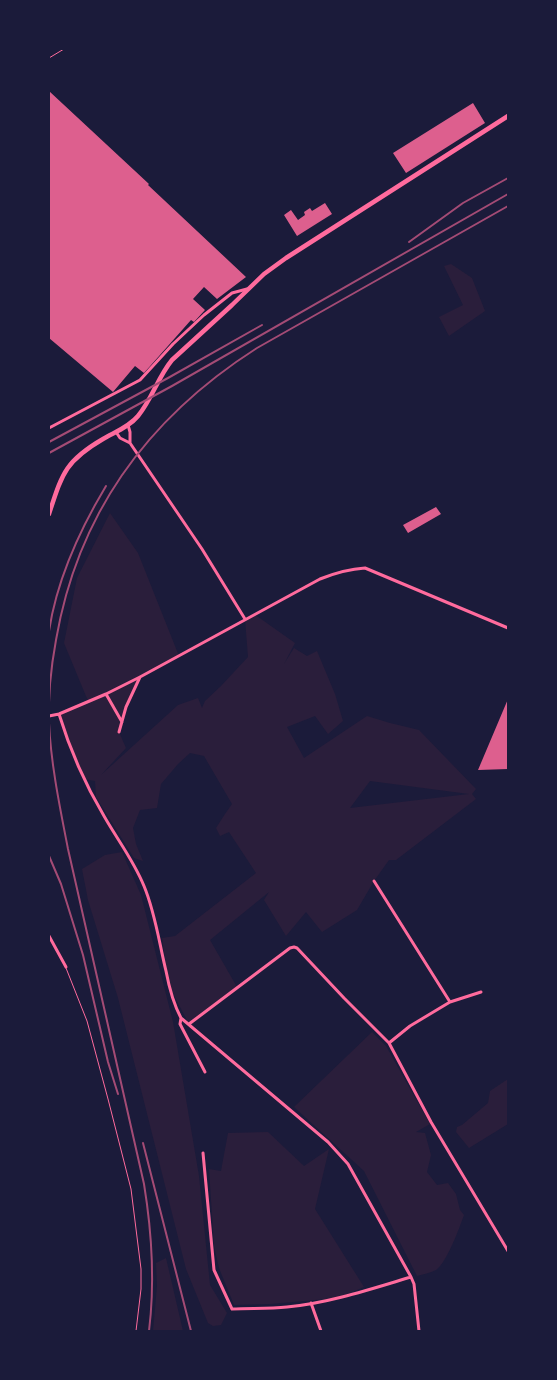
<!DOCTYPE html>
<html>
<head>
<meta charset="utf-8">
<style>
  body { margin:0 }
  #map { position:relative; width:557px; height:1380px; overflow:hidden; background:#1b1b3a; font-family:Barlow,sans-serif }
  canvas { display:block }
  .frame { position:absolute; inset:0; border:50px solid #1b1b3a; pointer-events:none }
</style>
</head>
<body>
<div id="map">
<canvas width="557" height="1380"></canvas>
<div class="frame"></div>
</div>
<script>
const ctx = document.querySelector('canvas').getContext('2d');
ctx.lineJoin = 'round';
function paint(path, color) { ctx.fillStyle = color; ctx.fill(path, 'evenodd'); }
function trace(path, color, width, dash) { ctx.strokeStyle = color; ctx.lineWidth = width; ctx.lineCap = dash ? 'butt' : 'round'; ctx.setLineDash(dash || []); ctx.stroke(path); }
paint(new Path2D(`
  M 451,264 L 472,278 L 485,311 L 449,336 L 439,317 L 463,305 L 444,266 Z
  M 110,513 L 138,553 L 179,656 L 138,678 L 119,732 L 126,748 L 101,775 L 178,705 L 198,698 L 202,708 L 205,701 L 221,686 L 248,657 L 245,619 L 254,614 L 295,643 L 284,664 L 294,648 L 307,656 L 317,651 L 335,694 L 343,721 L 328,734 L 315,716 L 287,727 L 304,758 L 367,716 L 390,723 L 419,730 L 476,789 L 472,794 L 476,799 L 396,860 L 389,860 L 374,881 L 357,910 L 322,932 L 306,912 L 286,936 L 264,900 L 269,892 L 210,940 L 237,987 L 189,1024 L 169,986 L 162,938 L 175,936 L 256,873 L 229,832 L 220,836 L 216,828 L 225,814 L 232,804 L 204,756 L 190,753 L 178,764 L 161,784 L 157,808 L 140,810 L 133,828 L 136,844 L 143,861 L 134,858 L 96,797 L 95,781 L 84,779 L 59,714 L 88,701 L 64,643 L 77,578 ZM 370,781 L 469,794 L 350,808 Z
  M 122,852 L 141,895 L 173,1022 L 199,1176 L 210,1285 L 227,1313 L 221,1325 L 213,1326 L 208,1323 L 186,1269 L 118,998 L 88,900 L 82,869 L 105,855 Z
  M 372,1032 L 386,1046 L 430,1124 L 416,1132 L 425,1133 L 431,1155 L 427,1172 L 437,1185 L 448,1183 L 456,1194 L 460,1210 L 464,1215 C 459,1229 447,1262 436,1270 C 430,1273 423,1274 417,1276 L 364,1171 L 294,1107 Z
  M 508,1079 L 508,1124 L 469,1148 L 456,1132 L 457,1127 L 462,1125 L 488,1103 L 490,1091 Z
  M 268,1132 L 304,1166 L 329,1149 L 315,1209 L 364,1287 L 338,1298 L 270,1304 L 234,1305 L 219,1268 L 214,1246 L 209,1169 L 221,1171 L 228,1133 Z
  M 166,1258 L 183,1331 L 153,1331 L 157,1286 L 156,1263 Z`), '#2a1e3b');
paint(new Path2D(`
  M 49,91 L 149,184 L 148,185 L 246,277 L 217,299 L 204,287 L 193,299 L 205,310 L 194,322 L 191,320 L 144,373 L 135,366 L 113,392 L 49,338 Z
  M 473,103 L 485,123 L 406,173 L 393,153 Z
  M 325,203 L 332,214 L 297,236 L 284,215 L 291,210 L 298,220 L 305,215 L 304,212 L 310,208 L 312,211 Z
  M 436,507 L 441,514 L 408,533 L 403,525 Z
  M 508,699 L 508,769 L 478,770 Z`), '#dd5f8e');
trace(new Path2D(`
  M 49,58 L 64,49`), '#ff6b9d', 1);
trace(new Path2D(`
  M 66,968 L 87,1021 L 108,1099 L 131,1189 L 141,1269 L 141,1289 L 136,1331`), '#ff6b9d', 1);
trace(new Path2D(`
  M 128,425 L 130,432 L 130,443
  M 49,428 L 140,380 L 173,344 L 204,315 L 232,293 L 247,289
  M 116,432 L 120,438 L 130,443 L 202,549 L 245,619
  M 106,694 L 122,722
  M 59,714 C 70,750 85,784 104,816 C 117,839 134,861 144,886 C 155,912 159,942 166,971 C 169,987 173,1003 181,1018 L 328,1142 L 348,1164 L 411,1277 L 414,1284 L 419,1331
  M 49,716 L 59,714 L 106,694 L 140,677 L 320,579 C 335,573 349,569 365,568 L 508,628
  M 119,732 L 126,707 L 140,677
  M 374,881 L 450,1002
  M 49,936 L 66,967
  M 181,1018 L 180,1024 L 205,1072
  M 189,1024 L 290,948 L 294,947 L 297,948 L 344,998 L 389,1043 L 431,1122 L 508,1251
  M 389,1043 L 410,1026 L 450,1002 L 481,992
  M 203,1153 L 214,1270 L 232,1309 C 250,1308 269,1309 287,1307 C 329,1303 371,1289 411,1277
  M 311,1303 L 321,1331`), '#ff6b9d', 3);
trace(new Path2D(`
  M 49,514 C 62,474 65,461 103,439 C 115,432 129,427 138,416 C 152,399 158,377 172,360 L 232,305 L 264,274 L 286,258 L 508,116`), '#ff6b9d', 4.5);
trace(new Path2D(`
  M 409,242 L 463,203 L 508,178
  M 49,442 L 168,378 L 262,325
  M 49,453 L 172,386 L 508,194
  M 49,631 C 57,579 79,531 106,486
  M 49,856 L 61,884 L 83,955 L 108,1062 L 118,1094
  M 143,1143 L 191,1331
  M 149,1331 C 155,1282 152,1233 144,1184 L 68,849 C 60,808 51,765 49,723 C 48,695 51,667 56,640 C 78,512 149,417 257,348 L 508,206`), '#a44b75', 2);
</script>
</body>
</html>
